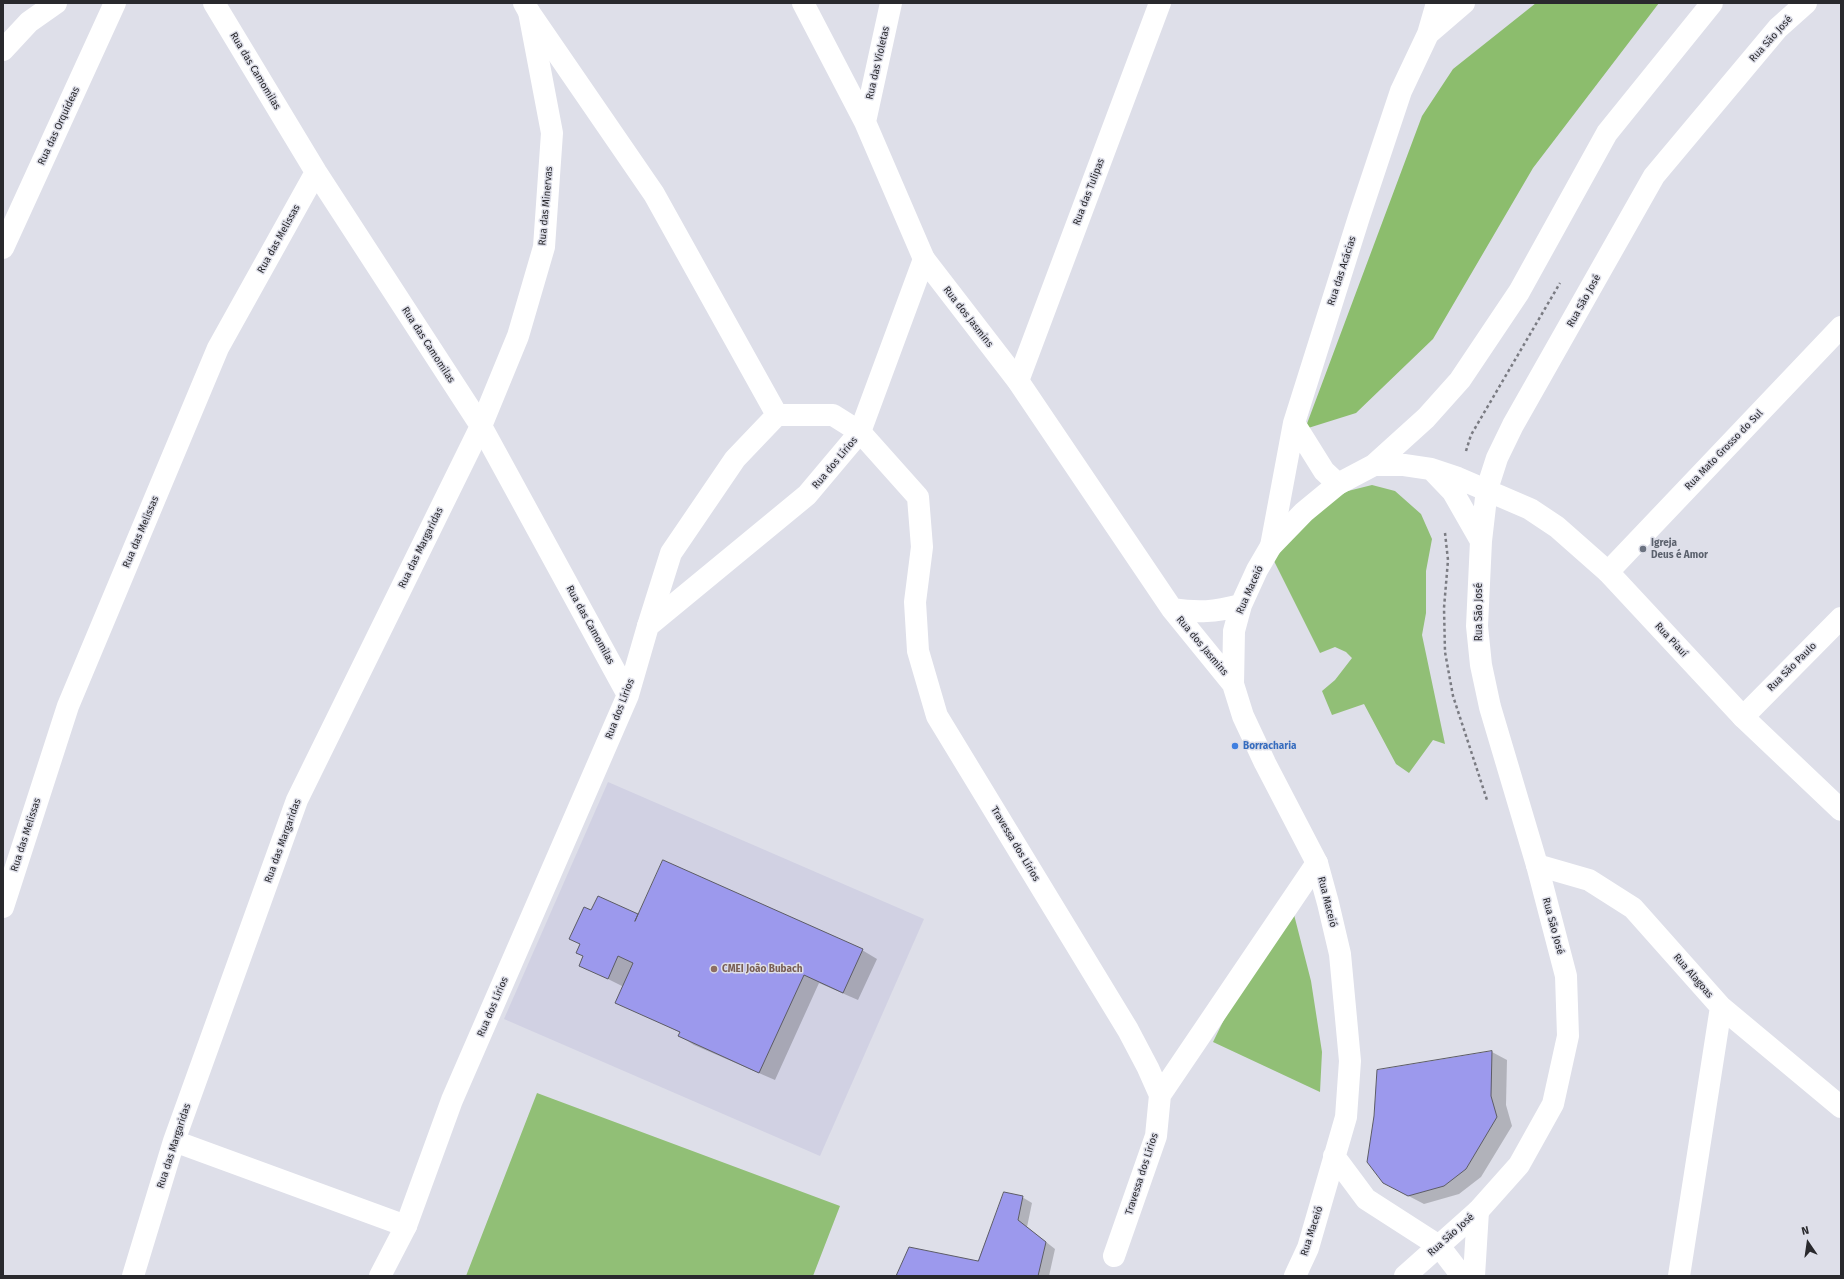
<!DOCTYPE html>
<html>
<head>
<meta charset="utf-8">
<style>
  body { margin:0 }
  #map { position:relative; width:1844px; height:1279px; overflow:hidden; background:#dedfe9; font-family:"Fira Sans",sans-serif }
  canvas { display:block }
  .frame { position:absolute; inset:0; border:4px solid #29292d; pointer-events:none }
  .north { position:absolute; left:1788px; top:1223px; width:40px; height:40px; -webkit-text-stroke:3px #dedfe9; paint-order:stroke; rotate:347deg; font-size:11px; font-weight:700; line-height:16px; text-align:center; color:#29292d }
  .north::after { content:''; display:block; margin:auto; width:14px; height:18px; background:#29292d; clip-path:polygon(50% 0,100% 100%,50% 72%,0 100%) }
</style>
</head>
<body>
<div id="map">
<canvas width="1844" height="1279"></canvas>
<div class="frame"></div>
<div class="north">N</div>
</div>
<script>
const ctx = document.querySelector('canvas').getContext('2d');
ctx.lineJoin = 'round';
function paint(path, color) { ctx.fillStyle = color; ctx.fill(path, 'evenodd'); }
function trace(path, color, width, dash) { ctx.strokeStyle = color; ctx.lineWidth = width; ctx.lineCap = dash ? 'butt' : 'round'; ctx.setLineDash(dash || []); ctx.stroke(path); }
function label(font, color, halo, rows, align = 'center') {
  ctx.font = font + ' "Fira Sans",sans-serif'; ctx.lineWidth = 3; ctx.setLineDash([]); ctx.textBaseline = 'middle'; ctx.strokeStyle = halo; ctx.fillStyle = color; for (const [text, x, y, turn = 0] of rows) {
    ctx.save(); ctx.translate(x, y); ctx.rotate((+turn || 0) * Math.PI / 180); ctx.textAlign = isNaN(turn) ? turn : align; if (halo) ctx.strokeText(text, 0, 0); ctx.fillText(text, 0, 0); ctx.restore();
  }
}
paint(new Path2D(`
  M 608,782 L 924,919 L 820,1156 L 504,1019 Z`), '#d1d1e3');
paint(new Path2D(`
  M 1372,485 L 1395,491 L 1421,514 L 1432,539 L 1426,571 L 1426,613 L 1422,635 L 1445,744 L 1433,740 L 1409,773 L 1396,764 L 1364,704 L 1332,715 L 1322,691 L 1335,680 L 1352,658 L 1346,652 L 1335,647 L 1320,653 L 1270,553 L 1336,494 Z
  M 1290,899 L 1311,981 L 1322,1052 L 1320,1092 L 1213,1042 L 1262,942 Z
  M 537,1093 L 840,1206 L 813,1276 L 466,1276 Z`), '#91bf76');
paint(new Path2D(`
  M 1536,3 L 1659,3 L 1533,168 L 1433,339 L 1356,413 L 1305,429 L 1422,116 L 1453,69 Z`), '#8cbd6d');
paint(new Path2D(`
  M 598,897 L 638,915 L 862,950 L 877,959 L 858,1000 L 819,983 L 775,1080 L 694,1045 L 680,1036 L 681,1033 L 617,1002 L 624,987 L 580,965 L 584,956 L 581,945 L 570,939 L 592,912 Z
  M 1492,1052 L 1507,1060 L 1506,1105 L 1512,1126 L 1481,1177 L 1459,1194 L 1424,1204 L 1399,1191 L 1375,1116 L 1378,1071 Z
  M 1022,1197 L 1032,1203 L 1027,1227 L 1055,1249 L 1049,1276 L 897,1276 L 979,1262 Z`), '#0003');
const building = new Path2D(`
  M 663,860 L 863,949 L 843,993 L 804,975 L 759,1073 L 678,1036 L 680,1032 L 615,1003 L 633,963 L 618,956 L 608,979 L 579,966 L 583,956 L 576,953 L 580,944 L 569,939 L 584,907 L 591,910 L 598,896 L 638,914 L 635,921 Z
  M 1492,1051 L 1491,1096 L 1497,1117 L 1466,1169 L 1444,1186 L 1408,1196 L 1383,1183 L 1367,1162 L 1374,1116 L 1377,1070 Z
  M 1004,1192 L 1023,1196 L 1018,1220 L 1046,1242 L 1038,1276 L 896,1276 L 909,1247 L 978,1261 Z`);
paint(building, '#9c99ed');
trace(building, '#5c5c65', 1);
trace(new Path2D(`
  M 1466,451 L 1471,435 L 1560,283
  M 1445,533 L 1448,560 L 1444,608 L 1445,652 L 1453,696 L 1487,800`), '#7a7b82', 2.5, [3, 3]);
trace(new Path2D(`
  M 803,3 L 865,122 L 924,259
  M 529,12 L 654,194 L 777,415
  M 1428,34 L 1464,3
  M 3,50 L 29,22 L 56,3
  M 865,122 L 891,3
  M 3,248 L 115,3
  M 1018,381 L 1160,3
  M 1294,423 L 1324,471 L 1338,484
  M 1271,546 L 1294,423 L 1359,217 L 1401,91 L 1428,34 L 1437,3
  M 1608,572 L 1841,327
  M 648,626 L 671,553 L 735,459 L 777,415 L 833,415 L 860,432 L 918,497 L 922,547 L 915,602 L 918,651 L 937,716 L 1128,1030 L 1148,1068 L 1160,1095 L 1156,1136 L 1114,1256
  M 1743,717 L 1841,618
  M 1537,865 L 1589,880 L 1633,908 L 1721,1007 L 1841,1107
  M 3,907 L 68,706 L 218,348 L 316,172
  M 1160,1095 L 1317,863
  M 174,1141 L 406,1226
  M 1439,1246 L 1462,1276
  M 133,1276 L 174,1141 L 297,800 L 481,426 L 316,172 L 214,3
  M 1474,1276 L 1478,1211
  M 1679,1276 L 1721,1007`), '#fff', 22);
trace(new Path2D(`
  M 524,3 L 529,12 L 552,133 L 544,247 L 518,336 L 481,426 L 628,695
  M 924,259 L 1018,381 L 1172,609 L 1233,684
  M 1374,465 L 1404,465 L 1431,469 L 1458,478 L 1530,509 L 1557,527 L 1608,572 L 1743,717 L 1841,810
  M 1432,470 L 1453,492 L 1481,541
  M 1172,609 C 1199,613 1214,612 1241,605
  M 1334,1156 L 1366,1199 L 1439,1246
  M 380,1276 L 406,1226 L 452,1100 L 628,695 L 648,626 L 807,495 L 860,432 L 924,259
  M 1295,1276 L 1308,1248 L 1346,1117 L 1350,1061 L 1340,954 L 1328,903 L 1317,863 L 1265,763 L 1243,716 L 1233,684 L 1234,631 L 1241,605 L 1257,570 L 1271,546 L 1304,512 L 1338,484 L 1374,465 L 1426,418 L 1460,380 L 1519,292 L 1607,133 L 1712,3
  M 1405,1276 L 1478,1211 L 1519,1165 L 1553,1104 L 1568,1036 L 1566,976 L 1537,865 L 1490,707 L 1481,665 L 1477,626 L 1481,541 L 1487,489 L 1497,458 L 1513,425 L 1654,176 L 1778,28 L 1806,3`), '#fff', 22);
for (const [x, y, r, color] of [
  [1643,549,4,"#6b7280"],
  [1235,746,4,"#3f7fe0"],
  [714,969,4,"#8d6e63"]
]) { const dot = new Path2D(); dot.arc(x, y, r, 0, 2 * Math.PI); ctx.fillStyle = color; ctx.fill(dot); trace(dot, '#dedfe9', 1.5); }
label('10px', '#29292d', '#dedfe9', [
  ["Rua São José",1771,39,-48],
  ["Rua das Violetas",878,63,-77],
  ["Rua das Camomilas",255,71,59],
  ["Rua das Orquídeas",59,126,-65],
  ["Rua das Tulipas",1089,192,-69],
  ["Rua das Minervas",546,206,-85],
  ["Rua das Melissas",279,239,-61],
  ["Rua das Acácias",1342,271,-72],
  ["Rua São José",1584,301,-61],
  ["Rua dos Jasmins",968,317,52],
  ["Rua das Camomilas",428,345,57],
  ["Rua Mato Grosso do Sul",1724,450,-46],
  ["Rua dos Lírios",835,463,-50],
  ["Rua das Melissas",141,532,-67],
  ["Rua das Margaridas",421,548,-64],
  ["Rua Maceió",1250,590,-66],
  ["Rua São José",1479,612,-90],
  ["Rua das Camomilas",590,625,61],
  ["Rua Piauí",1671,640,47],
  ["Rua dos Jasmins",1202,646,50],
  ["Rua São Paulo",1792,667,-45],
  ["Rua dos Lírios",620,709,-69],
  ["Rua das Melissas",26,835,-72],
  ["Rua das Margaridas",283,841,-70],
  ["Travessa dos Lírios",1015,844,59],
  ["Rua Maceió",1327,902,76],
  ["Rua São José",1553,926,75],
  ["Rua Alagoas",1693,976,49],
  ["Rua dos Lírios",493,1007,-67],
  ["Rua das Margaridas",174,1146,-72],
  ["Travessa dos Lírios",1142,1174,-72],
  ["Rua Maceió",1312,1231,-72],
  ["Rua São José",1451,1235,-42]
]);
label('bold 10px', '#5b616d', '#dedfe9', [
  ["Igreja",1651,543],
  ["Deus é Amor",1651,555]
], 'left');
label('bold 10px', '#366cbe', '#dedfe9', [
  ["Borracharia",1243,746]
], 'left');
label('bold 10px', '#785e54', '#dedfe9', [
  ["CMEI João Bubach",722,969]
], 'left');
</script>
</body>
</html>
